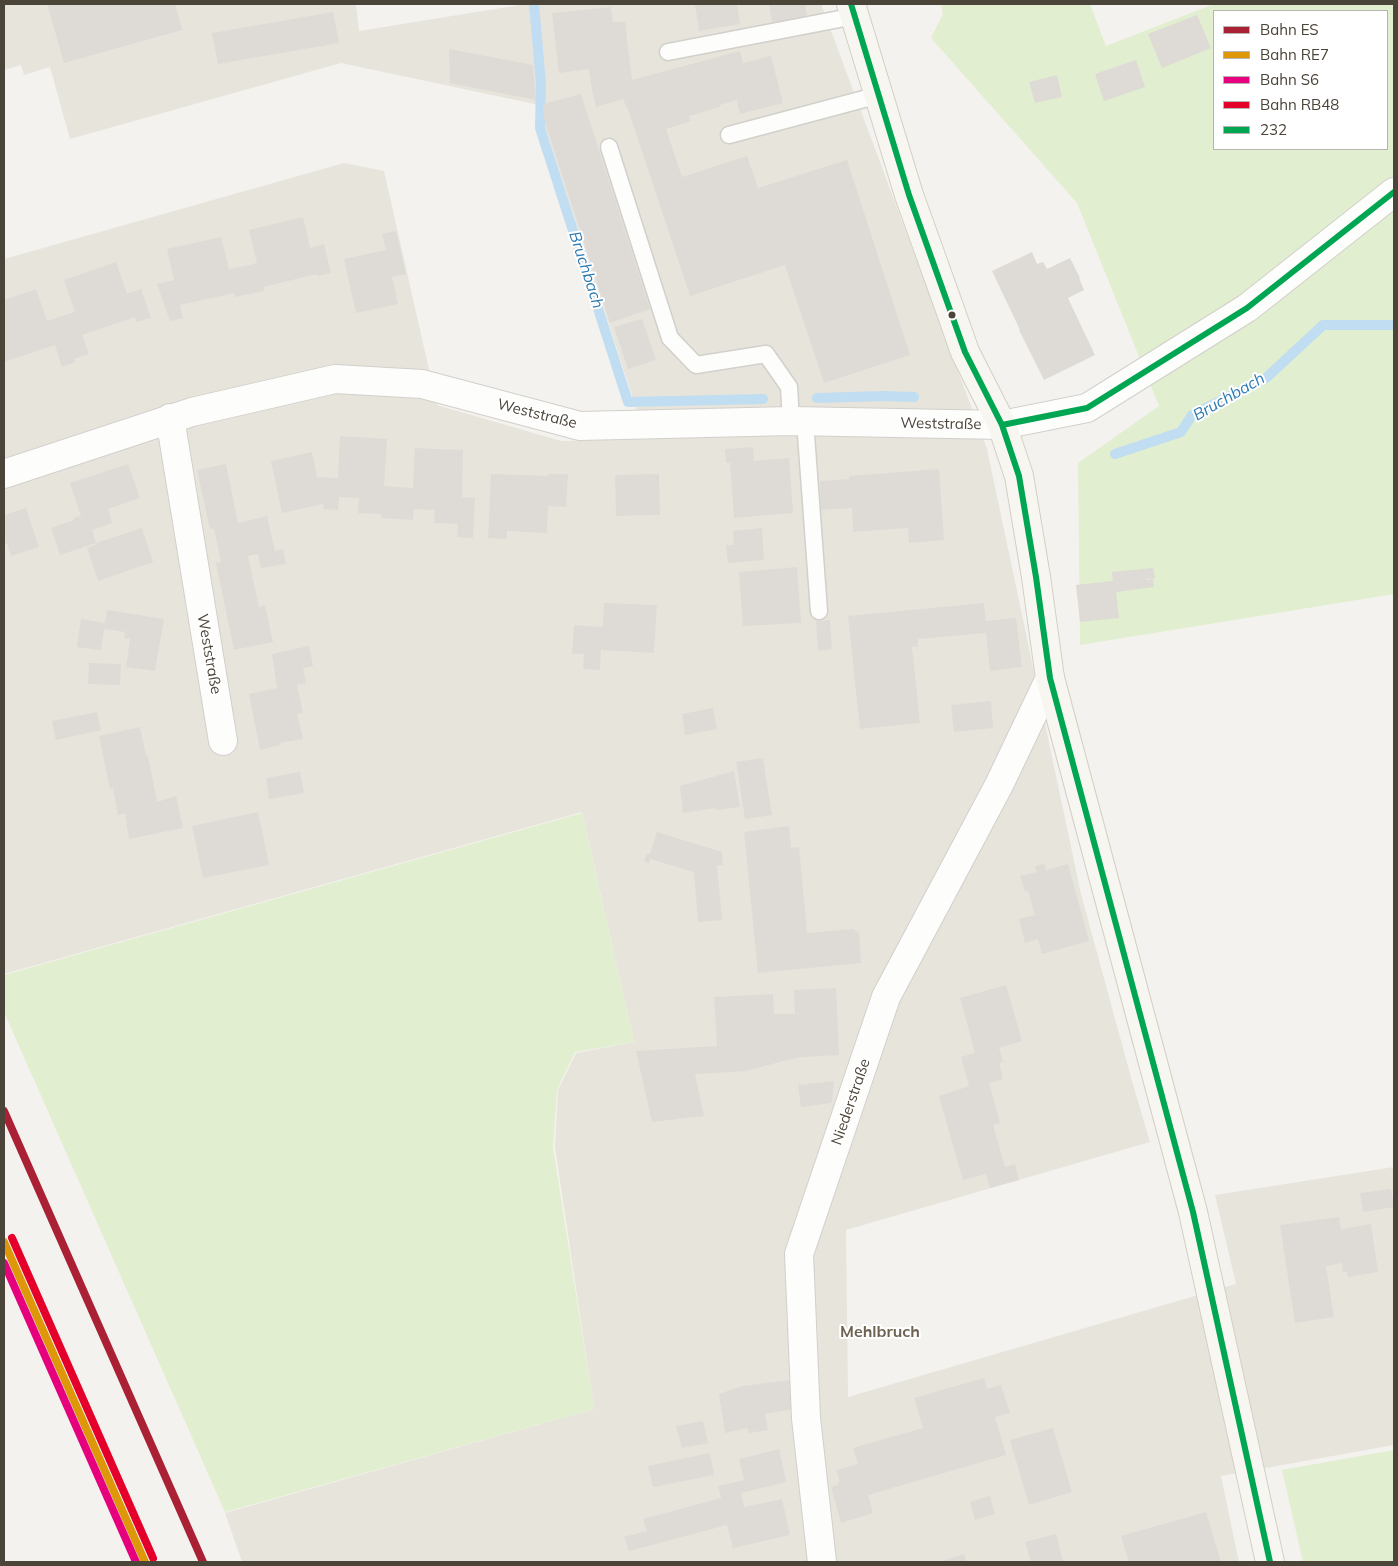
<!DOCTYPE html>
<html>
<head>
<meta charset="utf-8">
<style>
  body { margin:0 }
  #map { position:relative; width:1398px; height:1566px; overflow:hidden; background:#f4f2ee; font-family:Mulish,sans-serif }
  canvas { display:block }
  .frame { position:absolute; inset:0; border:5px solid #4b4439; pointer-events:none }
  .legend { position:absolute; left:1213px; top:10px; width:175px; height:140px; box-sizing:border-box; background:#fff; border:1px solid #b7b4b0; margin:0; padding:6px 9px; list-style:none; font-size:15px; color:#4b4439 }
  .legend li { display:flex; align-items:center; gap:10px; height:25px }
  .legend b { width:25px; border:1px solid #b7b4b0 }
</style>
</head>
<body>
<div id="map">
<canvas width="1398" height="1566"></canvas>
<div class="frame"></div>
<ul class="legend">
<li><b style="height:6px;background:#aa2135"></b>Bahn ES</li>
<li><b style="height:6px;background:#dd9709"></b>Bahn RE7</li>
<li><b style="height:6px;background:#e6007e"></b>Bahn S6</li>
<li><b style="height:6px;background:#e4002b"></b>Bahn RB48</li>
<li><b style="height:6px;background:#00a651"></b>232</li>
</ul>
</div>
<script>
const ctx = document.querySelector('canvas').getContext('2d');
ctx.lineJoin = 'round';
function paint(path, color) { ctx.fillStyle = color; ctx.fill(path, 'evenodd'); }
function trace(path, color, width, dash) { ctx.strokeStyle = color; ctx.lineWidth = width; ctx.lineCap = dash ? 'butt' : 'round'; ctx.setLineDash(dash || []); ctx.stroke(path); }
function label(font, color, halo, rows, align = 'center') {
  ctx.font = font + ' Mulish,sans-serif'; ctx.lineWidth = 4; ctx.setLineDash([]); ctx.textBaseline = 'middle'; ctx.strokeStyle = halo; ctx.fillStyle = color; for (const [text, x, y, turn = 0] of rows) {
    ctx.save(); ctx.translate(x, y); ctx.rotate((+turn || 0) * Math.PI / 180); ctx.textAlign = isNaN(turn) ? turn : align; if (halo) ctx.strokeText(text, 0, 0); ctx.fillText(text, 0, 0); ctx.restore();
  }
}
paint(new Path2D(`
  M 4,4 L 356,4 L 359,31 L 526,4 L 821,4 L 987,449 L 1081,894 L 1132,1081 L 1150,1142 L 846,1230 L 848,1397 L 1236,1284 L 1215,1195 L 1394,1167 L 1394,1445 L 1221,1476 L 1239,1562 L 242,1562 L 225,1513 L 594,1409 L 555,1147 L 558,1090 L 576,1053 L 634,1042 L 582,812 L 4,974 L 4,259 L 344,163 L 384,171 L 437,405 L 561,441 L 646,439 L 543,121 L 543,104 L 539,105 L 341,63 L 70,139 L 50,67 L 24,75 L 21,65 L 4,70 Z`), '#e7e4dc');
paint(new Path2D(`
  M 941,4 L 1090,4 L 1106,46 L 1214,4 L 1394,4 L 1394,594 L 1080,645 L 1078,463 L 1159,406 L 1077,203 L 931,38 L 943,14 ZM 1214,11 L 1387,11 L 1387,149 L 1214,149 Z
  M 582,813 L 634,1042 L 575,1052 L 557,1090 L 553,1147 L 594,1409 L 225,1512 L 4,1012 L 4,975 Z
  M 1394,1450 L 1394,1562 L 1303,1562 L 1282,1470 Z`), '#e1eecf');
trace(new Path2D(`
  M 534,4 L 541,84 L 540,128 L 628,402 L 763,399
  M 817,398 L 883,396 L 914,397
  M 1115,454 L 1181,432 L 1192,415 L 1266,378 L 1323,325 L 1394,325`), '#c0ddf1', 10);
paint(new Path2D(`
  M 47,4 L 175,4 L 182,30 L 64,63 Z
  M 695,4 L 737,4 L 740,24 L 699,31 Z
  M 769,4 L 805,4 L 807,17 L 772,23 Z
  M 611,7 L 613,22 L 625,22 L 632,80 L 740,51 L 743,63 L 771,56 L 783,103 L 740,114 L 737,100 L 720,105 L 720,107 L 689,116 L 691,121 L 666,129 L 682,177 L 747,156 L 758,188 L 847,160 L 910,355 L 824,383 L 785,265 L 690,296 L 629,112 L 623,99 L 596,107 L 592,90 L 589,69 L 559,73 L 552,13 Z
  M 333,12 L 339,43 L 218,64 L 212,33 Z
  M 1197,15 L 1211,48 L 1162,68 L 1148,34 Z
  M 449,49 L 533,65 L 536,100 L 450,83 Z
  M 1136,60 L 1145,87 L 1104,101 L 1095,74 Z
  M 1057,75 L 1062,97 L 1035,103 L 1029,82 Z
  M 581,94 L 650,309 L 610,323 L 544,119 L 543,104 Z
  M 303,217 L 310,248 L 324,244 L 331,273 L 317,276 L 317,274 L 263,287 L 264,291 L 235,297 L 234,293 L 180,305 L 183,318 L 170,321 L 157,284 L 174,280 L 167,249 L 221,237 L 229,269 L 250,265 L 257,263 L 249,230 Z
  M 396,231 L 406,274 L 392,277 L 398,304 L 356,313 L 344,259 L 386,250 L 382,234 Z
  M 1032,252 L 1037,264 L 1043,262 L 1047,269 L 1070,258 L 1080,278 L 1079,278 L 1084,290 L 1068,298 L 1095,355 L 1044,380 L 1019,330 L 1020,330 L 992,271 Z
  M 116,262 L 127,294 L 141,289 L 151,318 L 136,322 L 135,317 L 82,335 L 89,354 L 74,359 L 76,362 L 62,367 L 55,345 L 4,362 L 4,300 L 36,289 L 47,321 L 75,312 L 64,280 Z
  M 642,319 L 656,360 L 628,369 L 614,327 Z
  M 340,436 L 387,439 L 384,486 L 413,488 L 415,448 L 463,450 L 462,497 L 475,498 L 473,538 L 457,537 L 458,524 L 434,523 L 435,510 L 414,509 L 413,520 L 381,518 L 381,514 L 358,513 L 359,498 L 339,497 L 338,510 L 324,509 L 323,504 L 282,513 L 271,461 L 312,452 L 317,477 L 338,478 Z
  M 753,447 L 754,461 L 789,458 L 793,513 L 734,518 L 730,463 L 726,463 L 725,449 Z
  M 128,464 L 140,498 L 108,509 L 112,523 L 92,530 L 96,543 L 60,555 L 51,528 L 74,520 L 74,518 L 81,516 L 70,483 Z
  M 226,464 L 238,523 L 267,516 L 275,551 L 283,549 L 286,564 L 261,568 L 258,554 L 248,556 L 259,607 L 265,605 L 273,642 L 234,650 L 216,563 L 221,562 L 214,528 L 210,529 L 197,470 Z
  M 939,469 L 944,540 L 909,543 L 908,528 L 853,532 L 852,508 L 821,510 L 820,481 L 849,479 L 849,476 Z
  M 491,474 L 548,476 L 548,474 L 568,474 L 566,507 L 548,506 L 547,533 L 507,531 L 507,539 L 488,538 Z
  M 659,474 L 660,515 L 616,516 L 615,475 Z
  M 26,508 L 39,547 L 11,556 L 7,543 L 4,544 L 4,515 Z
  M 142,528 L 153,562 L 98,581 L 87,548 L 97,544 L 96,543 Z
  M 762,528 L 764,560 L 728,563 L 726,545 L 734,545 L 733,531 Z
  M 797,567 L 801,623 L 743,626 L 739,572 Z
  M 1153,568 L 1155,578 L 1146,579 L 1146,580 L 1153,579 L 1154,587 L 1116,592 L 1119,618 L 1080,622 L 1076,585 L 1113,581 L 1112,572 Z
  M 604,603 L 657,605 L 654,653 L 601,650 L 600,670 L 583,669 L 584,654 L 572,654 L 574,625 L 603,627 Z
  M 984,603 L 986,621 L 1016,618 L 1022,667 L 990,671 L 986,633 L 918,639 L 918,647 L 912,647 L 920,723 L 860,729 L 848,616 Z
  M 107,610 L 164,619 L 155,671 L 126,667 L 130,639 L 124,638 L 125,632 L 104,629 L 101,650 L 77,647 L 81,619 L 105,623 Z
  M 830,620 L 832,649 L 818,651 L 816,621 Z
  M 309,646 L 313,666 L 303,668 L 306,683 L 297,685 L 303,713 L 297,714 L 303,739 L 279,743 L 280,745 L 260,750 L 249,694 L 277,688 L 272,654 Z
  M 89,663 L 121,664 L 120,685 L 88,684 Z
  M 991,701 L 993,728 L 954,732 L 951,705 Z
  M 713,708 L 717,729 L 685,735 L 682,714 Z
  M 97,712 L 101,730 L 56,740 L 52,721 Z
  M 140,727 L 146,756 L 148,756 L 157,802 L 176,796 L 183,828 L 129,839 L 125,813 L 118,815 L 113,788 L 110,789 L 99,736 Z
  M 763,758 L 772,815 L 745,819 L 736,762 Z
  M 734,771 L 740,807 L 716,810 L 716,808 L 683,813 L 680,786 Z
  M 300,772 L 304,793 L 269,799 L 266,778 Z
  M 258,812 L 269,865 L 203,878 L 192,826 Z
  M 789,826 L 791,848 L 799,847 L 807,933 L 853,929 L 859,933 L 861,963 L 758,973 L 744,832 Z
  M 657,832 L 722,852 L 723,865 L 717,865 L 722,920 L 698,922 L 694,872 L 650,859 L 649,863 L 644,861 L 647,853 L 650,854 Z
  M 1044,864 L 1046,870 L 1068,864 L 1089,941 L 1042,954 L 1038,939 L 1025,943 L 1019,919 L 1035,915 L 1028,891 L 1025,892 L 1020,876 L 1037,872 L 1035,866 Z
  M 1006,985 L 1022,1041 L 999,1048 L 1003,1062 L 999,1063 L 1003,1079 L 989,1083 L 1000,1123 L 993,1125 L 1005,1167 L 1015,1164 L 1019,1180 L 990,1188 L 986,1174 L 963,1180 L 951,1139 L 948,1139 L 951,1138 L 939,1096 L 969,1086 L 961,1057 L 975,1053 L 960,998 Z
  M 836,988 L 839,1055 L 803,1057 L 787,1060 L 746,1071 L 695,1074 L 704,1116 L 652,1122 L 636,1051 L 717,1046 L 714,997 L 773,994 L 774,1014 L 795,1014 L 794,990 Z
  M 834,1081 L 832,1103 L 801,1107 L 798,1085 Z
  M 1391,1189 L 1394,1207 L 1363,1212 L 1360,1193 Z
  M 1339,1217 L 1341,1229 L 1371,1224 L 1378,1272 L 1348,1277 L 1347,1272 L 1343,1272 L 1342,1263 L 1326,1266 L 1334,1317 L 1295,1323 L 1280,1225 Z
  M 984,1378 L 987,1389 L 1001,1385 L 1010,1413 L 995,1417 L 1006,1455 L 868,1495 L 873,1513 L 841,1523 L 831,1487 L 838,1485 L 838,1483 L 840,1482 L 836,1470 L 858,1464 L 853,1448 L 923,1428 L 914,1398 Z
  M 790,1380 L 794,1409 L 765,1414 L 768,1430 L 749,1433 L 747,1428 L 725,1433 L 719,1394 L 742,1386 Z
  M 703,1421 L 708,1443 L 682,1448 L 676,1426 Z
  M 1053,1428 L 1072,1492 L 1029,1505 L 1010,1440 Z
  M 779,1449 L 786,1482 L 741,1493 L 744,1507 L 782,1499 L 790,1535 L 733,1548 L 727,1525 L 629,1551 L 624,1537 L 647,1531 L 643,1519 L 721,1498 L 718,1486 L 744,1480 L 739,1459 Z
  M 710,1453 L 714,1475 L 653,1487 L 648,1466 Z
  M 990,1496 L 995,1514 L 975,1520 L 970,1502 Z
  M 1206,1512 L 1221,1562 L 1129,1562 L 1121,1536 Z
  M 1056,1534 L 1063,1562 L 1031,1562 L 1025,1542 Z
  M 964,1554 L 967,1562 L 939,1562 Z`), '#dedbd6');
const service = new Path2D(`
  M 668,52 L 855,16
  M 729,135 L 879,95
  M 609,147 L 670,338 L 696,365 L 766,354 L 789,387 L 791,421
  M 805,421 L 819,611`);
const minor = new Path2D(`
  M 170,418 L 223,741
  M 4,474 L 192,412 L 335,379 L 422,384 L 580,426 L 791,421 L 1002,425
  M 822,1562 L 806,1418 L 799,1254 L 886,997 L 999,785 L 1050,678`);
const tertiary = new Path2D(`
  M 1002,425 L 1087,408 L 1247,308 L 1394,192`);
const secondary = new Path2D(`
  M 851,4 L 909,195 L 952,315 L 965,352 L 1002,425 L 1019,476 L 1036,577 L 1050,678 L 1193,1212 L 1270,1562`);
trace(service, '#d2d0cb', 19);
trace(minor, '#d2d0cb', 30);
trace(tertiary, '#d2d0cb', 30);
trace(secondary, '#d3cfc5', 30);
trace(service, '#fdfdfc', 16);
trace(minor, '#fdfdfc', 28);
trace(tertiary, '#fdfdfc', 28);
trace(secondary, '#f7f6f1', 28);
trace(new Path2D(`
  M 851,4 L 909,195 L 965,352 L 1002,425 L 1019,476 L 1036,577 L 1050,678 L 1193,1212 L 1270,1562
  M 1002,425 L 1087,408 L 1247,308 L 1394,192`), '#00a651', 6);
trace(new Path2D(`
  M 4,1111 L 203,1562`), '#aa2135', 8);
trace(new Path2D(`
  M 4,1242 L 145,1562`), '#dd9709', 8);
trace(new Path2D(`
  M 4,1263 L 136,1562`), '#e6007e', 8);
trace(new Path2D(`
  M 12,1238 L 153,1558`), '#e4002b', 8);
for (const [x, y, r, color] of [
  [952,315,4.5,"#4b4439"]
]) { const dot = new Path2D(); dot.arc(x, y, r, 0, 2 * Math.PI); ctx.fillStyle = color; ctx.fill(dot); trace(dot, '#fff', 2); }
label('15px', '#4b4439', '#fff', [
  ["Weststraße",537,414,14],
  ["Weststraße",941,424,1],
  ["Weststraße",209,654,80],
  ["Niederstraße",851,1102,-71]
]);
label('italic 16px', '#2e7ab2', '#fff', [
  ["Bruchbach",586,270,72],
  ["Bruchbach",1229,397,-30]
]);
label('bold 16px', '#6e6250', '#fff', [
  ["Mehlbruch",880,1332]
]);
</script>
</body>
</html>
